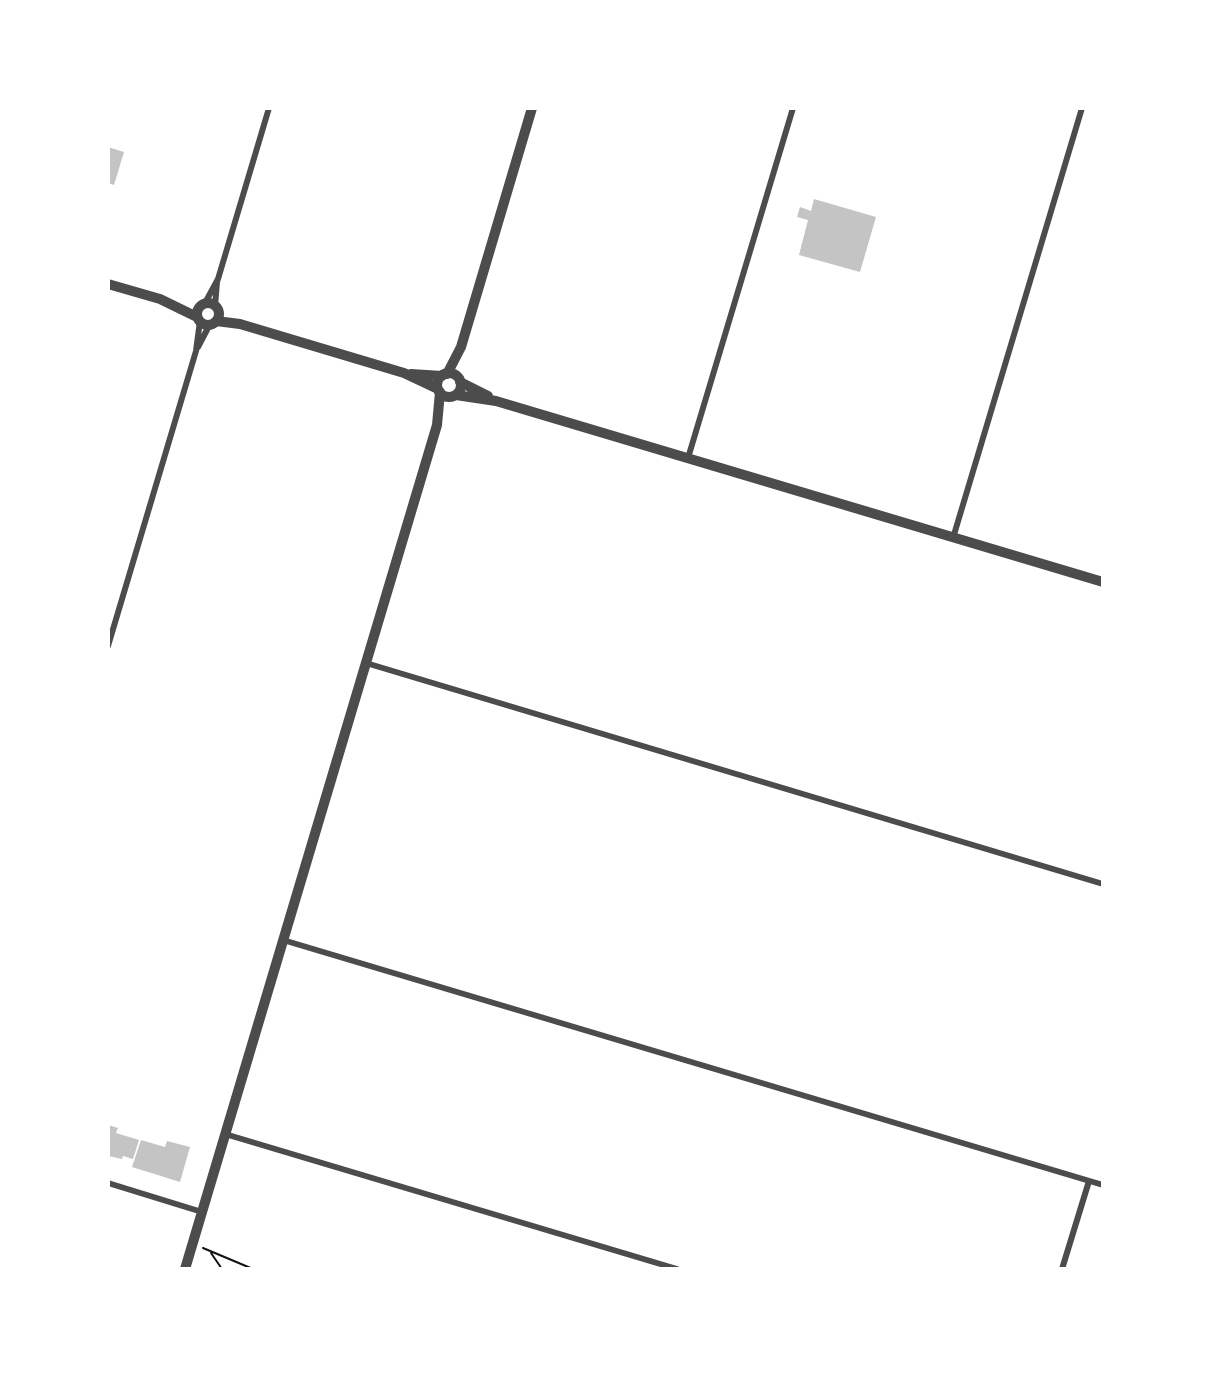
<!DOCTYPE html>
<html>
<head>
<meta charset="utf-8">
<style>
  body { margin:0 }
  #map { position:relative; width:1211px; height:1377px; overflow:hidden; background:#fff; font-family:Arial,sans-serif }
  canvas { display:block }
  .frame { position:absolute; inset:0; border:110px solid #fff; pointer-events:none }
</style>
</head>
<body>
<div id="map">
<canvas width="1211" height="1377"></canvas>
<div class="frame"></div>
</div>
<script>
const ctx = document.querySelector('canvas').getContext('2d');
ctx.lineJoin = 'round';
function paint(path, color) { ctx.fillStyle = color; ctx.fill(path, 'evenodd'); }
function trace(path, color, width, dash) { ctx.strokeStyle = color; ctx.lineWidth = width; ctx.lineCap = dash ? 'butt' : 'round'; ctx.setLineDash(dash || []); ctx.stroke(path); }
paint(new Path2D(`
  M 108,147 L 124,152 L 114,185 L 108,183 Z
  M 814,199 L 876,217 L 860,272 L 799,255 L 808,220 L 797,217 L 800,207 L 811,211 Z
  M 108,1125 L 118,1128 L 116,1133 L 139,1140 L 133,1159 L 123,1156 L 122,1159 L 108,1156 Z
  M 141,1140 L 165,1147 L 167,1141 L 190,1147 L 180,1182 L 132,1167 Z`), '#c4c4c4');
trace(new Path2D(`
  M 203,1248 L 253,1269
  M 211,1253 L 222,1269`), '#111', 2);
trace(new Path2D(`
  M 205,303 L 218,279 L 269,108
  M 215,306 L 217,282
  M 198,347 L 210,324
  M 688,458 L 793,108
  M 953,538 L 1082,108
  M 108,646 L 196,351 L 200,321
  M 366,663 L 1103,884
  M 283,940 L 1103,1185
  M 225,1134 L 677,1269
  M 108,1183 L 202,1212
  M 1062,1269 L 1089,1181`), '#4c4c4c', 6);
trace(new Path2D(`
  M 108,284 L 160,299 L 197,317
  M197 314a11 11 0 1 1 22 0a11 11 0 1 1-22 0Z
  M 216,321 L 240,324 L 404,373 L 438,389
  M437 385a12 12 0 1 1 24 0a12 12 0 1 1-24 0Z
  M 411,374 L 442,376
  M 447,374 L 461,347 L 532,108
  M 460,382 L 488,396
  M 456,395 L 496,401 L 1103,582
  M 185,1269 L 437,425 L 440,392`), '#4c4c4c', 10);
</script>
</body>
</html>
